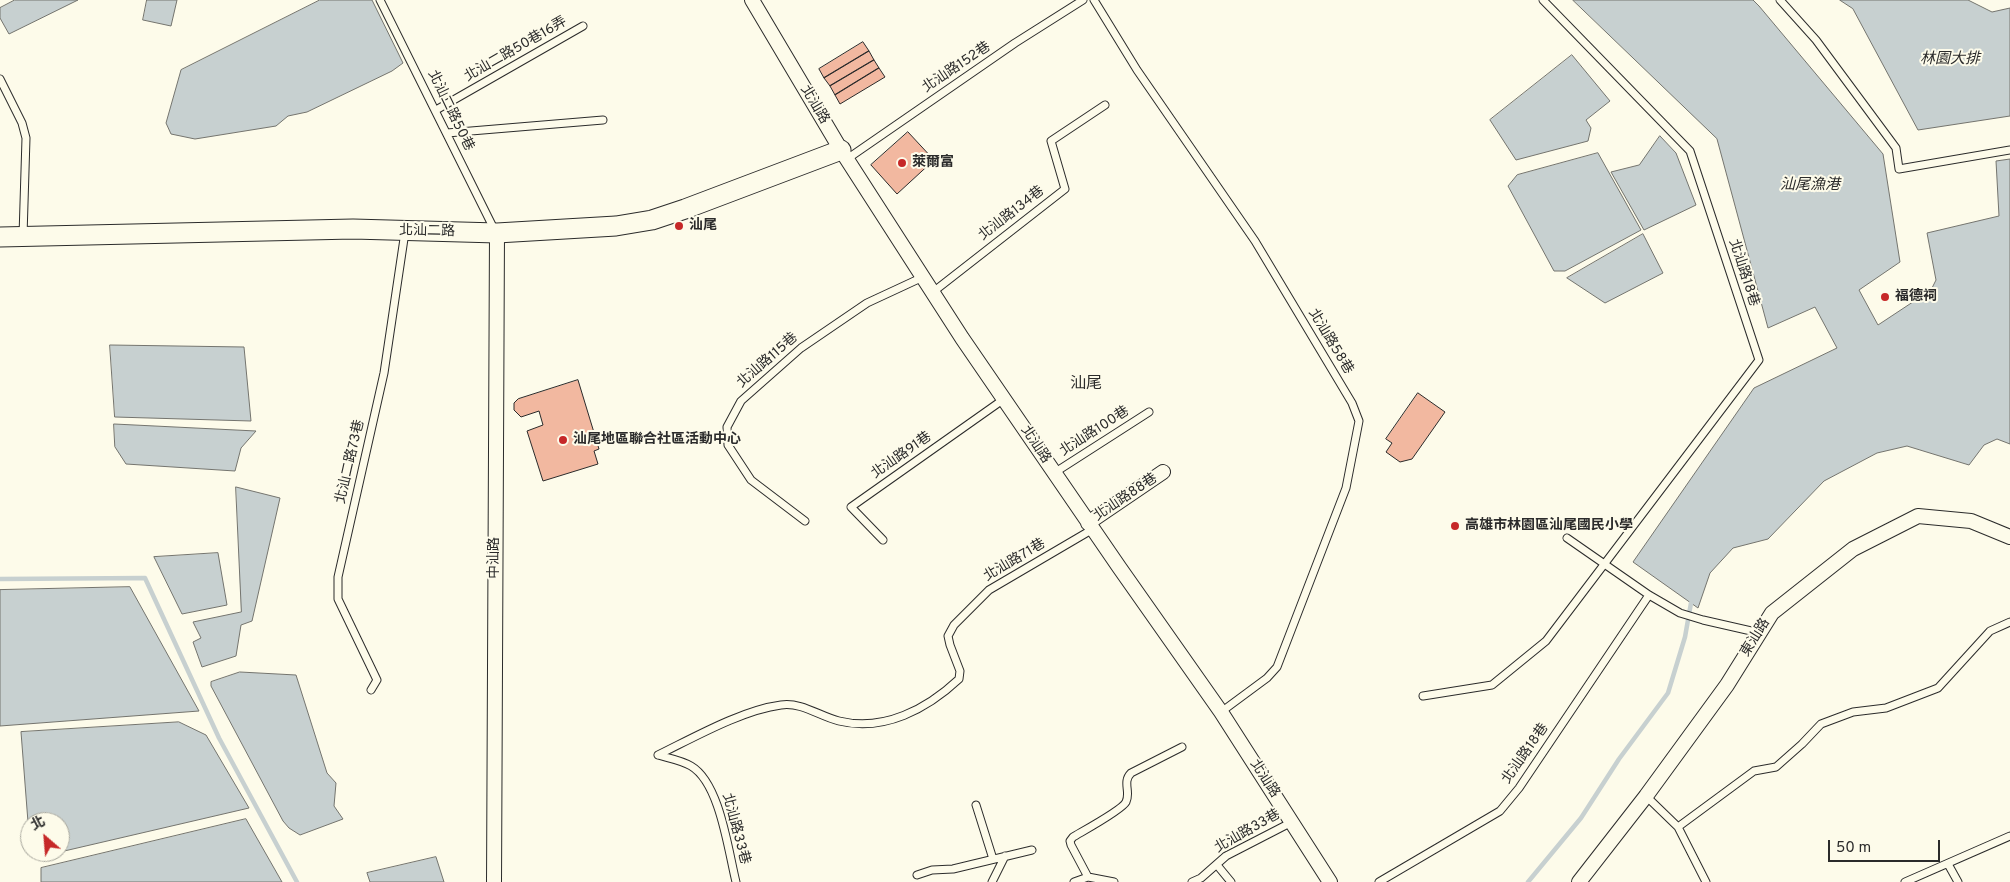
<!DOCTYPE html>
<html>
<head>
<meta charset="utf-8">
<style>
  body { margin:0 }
  #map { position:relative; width:2010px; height:882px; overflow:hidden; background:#fdfbea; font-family:Overpass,"Noto Sans TC",sans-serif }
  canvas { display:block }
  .north { position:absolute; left:20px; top:812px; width:50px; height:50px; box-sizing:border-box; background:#fdfbea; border:1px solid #a9a89e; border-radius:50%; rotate:333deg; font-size:14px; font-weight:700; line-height:20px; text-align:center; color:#2b2b2b }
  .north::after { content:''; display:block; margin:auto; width:18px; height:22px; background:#c62828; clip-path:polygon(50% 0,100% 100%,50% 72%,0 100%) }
  .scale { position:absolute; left:1828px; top:840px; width:112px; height:22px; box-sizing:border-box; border:2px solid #2b2b2b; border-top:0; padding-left:6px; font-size:15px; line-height:18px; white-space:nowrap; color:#2b2b2b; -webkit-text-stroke:4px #fdfbea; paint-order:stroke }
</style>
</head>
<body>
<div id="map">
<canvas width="2010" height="882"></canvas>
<div class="north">北</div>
<div class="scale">50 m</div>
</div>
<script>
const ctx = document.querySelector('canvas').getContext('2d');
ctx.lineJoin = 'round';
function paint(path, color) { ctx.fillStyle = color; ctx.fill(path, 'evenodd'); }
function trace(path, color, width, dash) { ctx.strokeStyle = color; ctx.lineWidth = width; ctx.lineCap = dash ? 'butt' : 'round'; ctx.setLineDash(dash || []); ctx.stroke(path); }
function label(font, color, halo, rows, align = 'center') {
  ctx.font = font + ' Overpass,"Noto Sans TC",sans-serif'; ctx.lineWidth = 4; ctx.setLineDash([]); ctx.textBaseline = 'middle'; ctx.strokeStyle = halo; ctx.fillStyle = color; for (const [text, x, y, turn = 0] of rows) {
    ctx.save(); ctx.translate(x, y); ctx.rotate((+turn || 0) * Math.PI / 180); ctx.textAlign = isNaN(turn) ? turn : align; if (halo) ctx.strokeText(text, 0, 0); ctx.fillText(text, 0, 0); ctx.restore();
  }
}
const water = new Path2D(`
  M 15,0 L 78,0 L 9,34 L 0,18 L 0,8 Z
  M 147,0 L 177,0 L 171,26 L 143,20 Z
  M 320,0 L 372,0 L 403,63 L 392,71 L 307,112 L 288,116 L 276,126 L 195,139 L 171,134 L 166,123 L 181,70 Z
  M 1573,0 L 1753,0 L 1759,6 L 1883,154 L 1900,262 L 1859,290 L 1878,325 L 1931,290 L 1936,280 L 1927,233 L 1999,216 L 1996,161 L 2010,159 L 2010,444 L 1997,439 L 1984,445 L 1969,465 L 1907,446 L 1877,453 L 1824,481 L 1768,539 L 1733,548 L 1710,573 L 1698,608 L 1633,562 L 1754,388 L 1837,348 L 1815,307 L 1768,328 L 1717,139 Z
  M 1840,0 L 1968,0 L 1992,12 L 2010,8 L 2010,116 L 1918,130 L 1853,9 Z
  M 1572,55 L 1610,101 L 1586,120 L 1591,128 L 1588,141 L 1516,160 L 1490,120 Z
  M 1660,136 L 1676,153 L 1696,205 L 1644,230 L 1611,172 L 1639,165 Z
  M 1598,153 L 1641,230 L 1565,271 L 1554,271 L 1508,186 L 1517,175 Z
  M 1643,234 L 1663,273 L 1605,303 L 1567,278 Z
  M 110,345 L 244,347 L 251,421 L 115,417 Z
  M 114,424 L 256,431 L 241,448 L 235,471 L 126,464 L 115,447 Z
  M 236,487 L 280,498 L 252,621 L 241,625 L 236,656 L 202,667 L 193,642 L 201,638 L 193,622 L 241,612 Z
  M 218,553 L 227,605 L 182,614 L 154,557 Z
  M 130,587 L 199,711 L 0,726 L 0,590 Z
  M 240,672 L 296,675 L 327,773 L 336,783 L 334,806 L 343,819 L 300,835 L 289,828 L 283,821 L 211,686 L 211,682 Z
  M 179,722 L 206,735 L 249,808 L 60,852 L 60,822 L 30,822 L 30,848 L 21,732 Z
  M 246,819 L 282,882 L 41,882 L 41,868 Z
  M 436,857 L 444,882 L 370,882 L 367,873 Z`);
paint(water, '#c7d0d0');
trace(water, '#74746e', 1);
trace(new Path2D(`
  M 0,579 L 145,578 L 219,738 L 297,882
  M 1528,882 L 1581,818 L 1619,759 L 1668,693 L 1685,637 L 1691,603`), '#c7d0d0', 4.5);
const building = new Path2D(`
  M 863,42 L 869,51 L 824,78 L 819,69 Z
  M 869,51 L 874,60 L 830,86 L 824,78 Z
  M 874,60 L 879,68 L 835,95 L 830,86 Z
  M 879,68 L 885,77 L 840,104 L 835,95 Z
  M 908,132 L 934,160 L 897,194 L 871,165 Z
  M 578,380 L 599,449 L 594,451 L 598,464 L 543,481 L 527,431 L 543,425 L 539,411 L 521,417 L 514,410 L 514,403 L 518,399 Z
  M 1418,393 L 1445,412 L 1412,459 L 1400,462 L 1386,452 L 1392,443 L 1386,439 Z`);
paint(building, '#f2b8a0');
trace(building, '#2b2b2b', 1);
const lane = new Path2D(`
  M 380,0 L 495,231
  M 1094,0 L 1137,70 L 1255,241 L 1352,403 L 1359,421 L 1346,488 L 1277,667 L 1267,678 L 1221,712
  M 1780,0 L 1816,40 L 1896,148 L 1899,169 L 2010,150
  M 0,79 L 22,123 L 26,138 L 23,236
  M 436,110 L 583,26
  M 447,133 L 603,120
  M 847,159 L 1015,43 L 1083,0
  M 933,292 L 1065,189 L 1051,141 L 1105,105
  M 1054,473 L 1149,412
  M 805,521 L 751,480 L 728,445 L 727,427 L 741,401 L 801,348 L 867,303 L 923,277
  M 1567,538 L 1649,595 L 1680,613 L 1703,620 L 1760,633
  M 883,540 L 851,507 L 1004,399
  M 371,690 L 377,680 L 338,599 L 338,577 L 384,373 L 405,232
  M 1423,696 L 1492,685 L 1546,641 L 1759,360 L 1690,151 L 1543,0
  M 658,755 C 693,738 742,710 781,705 C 802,702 819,716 839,721 C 884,732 927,709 959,679 L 960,671 L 950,645 L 948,636 L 954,625 L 989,590 L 1093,529
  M 658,755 C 668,758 681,760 691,766 C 720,783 728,850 736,882
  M 1646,796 L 1678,827 L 1706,882
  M 976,805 L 993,859
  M 1678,827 L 1754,771 L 1776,767 L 1802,744 L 1821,724 L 1853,712 L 1886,708 L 1938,688 L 1990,631 L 2010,622
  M 1948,864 L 1958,882
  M 1217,865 L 1231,882
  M 917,875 L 932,870 L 953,869 L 1032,850
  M 1088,877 L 1071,845 L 1070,841 L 1073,837 C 1083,831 1122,810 1126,802 C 1131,792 1122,782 1131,773 L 1182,747
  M 992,882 L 1005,856
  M 1074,882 L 1088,877 L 1114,882
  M 1192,882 L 1201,878 L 1226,856 L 1292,822
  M 1379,882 L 1500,811 L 1519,788 L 1649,595
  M 1905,882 L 2010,836`);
const street = new Path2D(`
  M 752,0 L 841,150 L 962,338 L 1119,567 L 1221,712 L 1330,882
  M 1088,523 L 1163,472
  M 494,882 L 497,233
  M 1579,882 L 1646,796 L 1727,685 L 1772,613 L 1853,549 L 1918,516 L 1971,521 L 2010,537`);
const secondary = new Path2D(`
  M 0,237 L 353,229 L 497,233 L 616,226 L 652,220 L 685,209 L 841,150`);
trace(lane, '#2b2b2b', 9);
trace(street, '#2b2b2b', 16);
trace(secondary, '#2b2b2b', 21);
trace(lane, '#fdfbea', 7);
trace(street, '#fdfbea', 14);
trace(secondary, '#fdfbea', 19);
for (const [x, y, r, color] of [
  [902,163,5,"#c62828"],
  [679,226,5,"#c62828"],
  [1885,297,5,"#c62828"],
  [563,440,5,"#c62828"],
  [1455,526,5,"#c62828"]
]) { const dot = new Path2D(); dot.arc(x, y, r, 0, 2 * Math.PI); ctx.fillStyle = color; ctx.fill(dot); trace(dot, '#fdfbea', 2); }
label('14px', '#2b2b2b', '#fdfbea', [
  ["北汕二路50巷16弄",516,50,-30],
  ["北汕路152巷",957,68,-34],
  ["北汕路",814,105,59],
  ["北汕二路50巷",450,111,64],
  ["北汕路134巷",1012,214,-38],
  ["北汕二路",427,232,1],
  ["北汕路18巷",1743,273,72],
  ["北汕路58巷",1330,342,59],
  ["北汕路115巷",768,361,-41],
  ["北汕路100巷",1095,432,-33],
  ["北汕路",1035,445,56],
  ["北汕路91巷",902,456,-35],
  ["北汕二路73巷",351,462,-77],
  ["北汕路88巷",1126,498,-34],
  ["中汕路",495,558,-90],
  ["北汕路71巷",1015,561,-31],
  ["東汕路",1756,638,-58],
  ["北汕路18巷",1526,754,-55],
  ["北汕路",1264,779,57],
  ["北汕路33巷",735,829,75],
  ["北汕路33巷",1248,832,-30]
]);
label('bold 14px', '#2b2b2b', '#fdfbea', [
  ["萊爾富",912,163],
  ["汕尾",689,226],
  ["福德祠",1895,297],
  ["汕尾地區聯合社區活動中心",573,440],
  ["高雄市林園區汕尾國民小學",1465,526]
], 'left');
label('italic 15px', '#2b2b2b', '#fdfbea', [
  ["林園大排",1950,60],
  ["汕尾漁港",1810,186]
]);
label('16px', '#2b2b2b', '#fdfbea', [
  ["汕尾",1086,385]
]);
</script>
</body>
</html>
